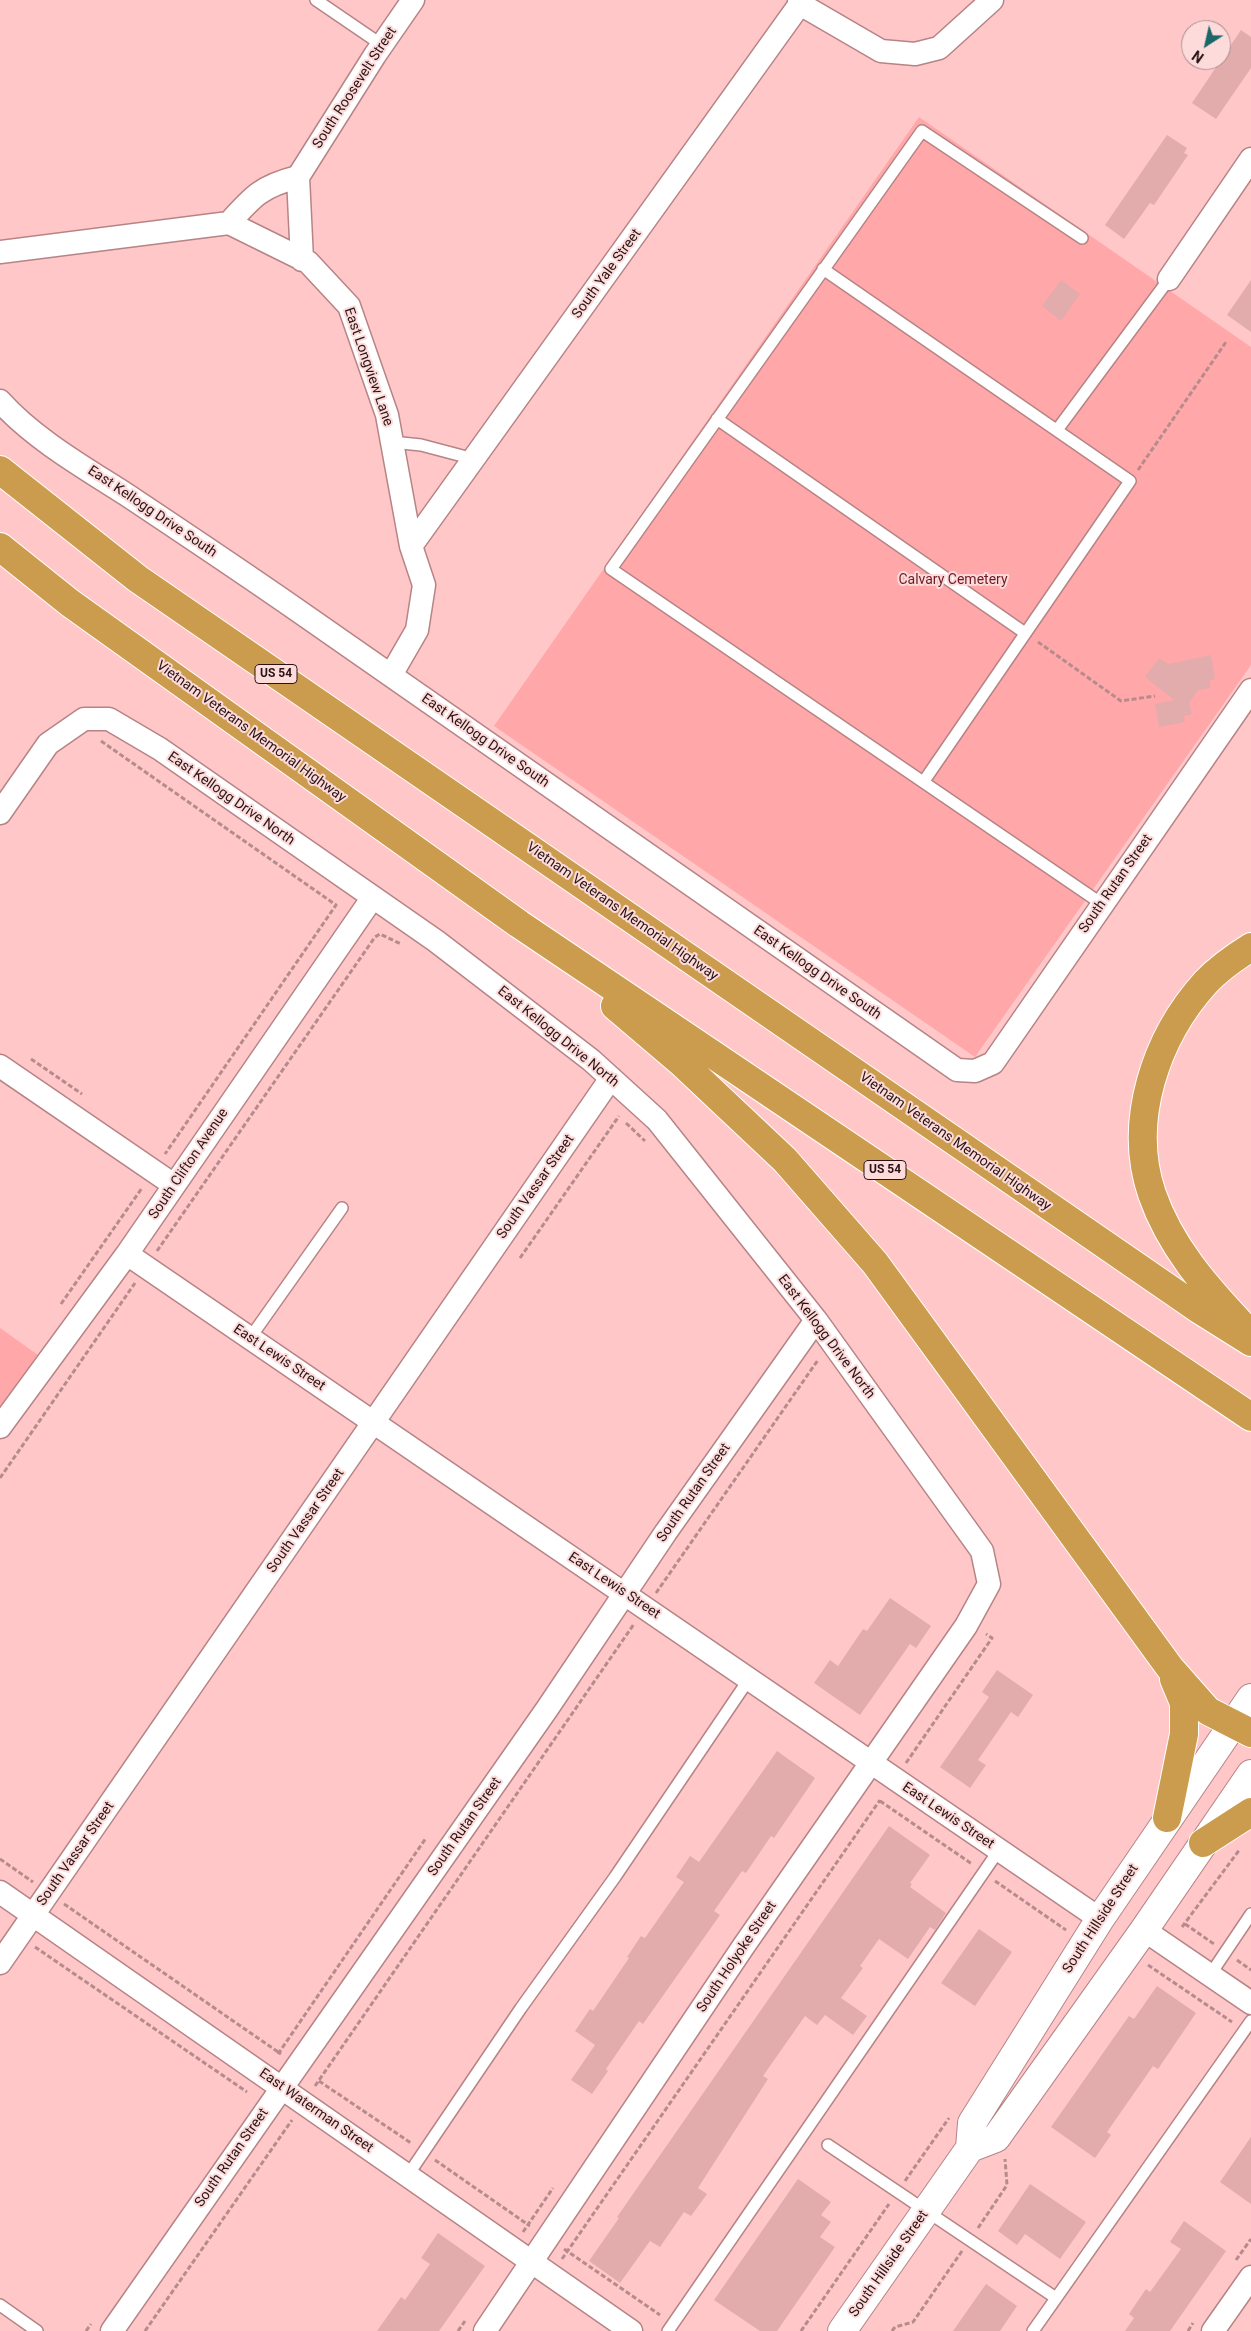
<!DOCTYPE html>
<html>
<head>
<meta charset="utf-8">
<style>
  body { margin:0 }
  #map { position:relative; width:1251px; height:2331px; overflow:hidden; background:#ffc7c8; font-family:Roboto,sans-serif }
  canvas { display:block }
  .north { position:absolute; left:1181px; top:20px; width:50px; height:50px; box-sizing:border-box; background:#fddbdb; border:1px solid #a88b8c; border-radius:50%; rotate:215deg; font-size:14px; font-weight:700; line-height:20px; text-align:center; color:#281415 }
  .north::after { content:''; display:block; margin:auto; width:18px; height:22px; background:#196769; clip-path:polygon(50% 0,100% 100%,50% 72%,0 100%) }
</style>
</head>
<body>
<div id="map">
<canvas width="1251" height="2331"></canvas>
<div class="north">N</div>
</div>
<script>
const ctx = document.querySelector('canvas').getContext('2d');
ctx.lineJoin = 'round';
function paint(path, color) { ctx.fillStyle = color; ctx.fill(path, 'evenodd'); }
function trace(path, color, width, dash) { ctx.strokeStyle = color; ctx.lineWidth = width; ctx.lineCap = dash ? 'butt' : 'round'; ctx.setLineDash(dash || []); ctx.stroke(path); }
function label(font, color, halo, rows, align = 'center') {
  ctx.font = font + ' Roboto,sans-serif'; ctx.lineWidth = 4; ctx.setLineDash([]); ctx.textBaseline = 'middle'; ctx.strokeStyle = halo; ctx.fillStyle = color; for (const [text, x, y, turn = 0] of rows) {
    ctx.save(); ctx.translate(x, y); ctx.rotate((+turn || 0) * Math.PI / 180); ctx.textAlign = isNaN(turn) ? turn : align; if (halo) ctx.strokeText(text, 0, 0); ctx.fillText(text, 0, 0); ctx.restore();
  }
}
paint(new Path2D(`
  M 919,117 L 1251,347 L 1251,665 L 975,1057 L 494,726 Z
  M 0,1328 L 38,1355 L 0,1412 Z`), '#ffa7a9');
paint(new Path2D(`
  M 1241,30 L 1251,37 L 1251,68 L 1216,119 L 1192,103 Z
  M 1167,135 L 1187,148 L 1184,153 L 1188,155 L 1154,205 L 1150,203 L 1124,239 L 1105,225 Z
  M 1061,280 L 1080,294 L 1061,321 L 1042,306 Z
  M 1251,280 L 1251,332 L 1227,315 Z
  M 1211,655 L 1215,679 L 1210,680 L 1210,688 L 1198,690 L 1189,703 L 1192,714 L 1184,716 L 1185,722 L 1159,727 L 1155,704 L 1174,700 L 1145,677 L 1159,658 L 1168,664 Z
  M 890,1598 L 931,1626 L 916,1648 L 910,1644 L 860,1715 L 814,1683 L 830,1660 L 838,1666 L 863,1629 L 867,1631 Z
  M 997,1670 L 1033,1695 L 1018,1717 L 1011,1712 L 978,1760 L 986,1765 L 970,1788 L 940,1767 L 989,1697 L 982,1692 Z
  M 777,1751 L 815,1778 L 774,1838 L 771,1836 L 746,1873 L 742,1871 L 714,1911 L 720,1915 L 643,2024 L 639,2021 L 606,2069 L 608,2071 L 592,2094 L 571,2080 L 595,2045 L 575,2031 L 590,2009 L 593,2011 L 629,1958 L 627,1957 L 641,1936 L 645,1938 L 684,1882 L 676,1877 L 690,1856 L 699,1862 Z
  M 889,1826 L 930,1855 L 910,1883 L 912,1884 L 910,1887 L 946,1913 L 935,1930 L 930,1927 L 908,1959 L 879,1939 L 860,1966 L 863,1968 L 841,1998 L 867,2016 L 853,2035 L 825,2015 L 817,2025 L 805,2016 L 763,2076 L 768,2079 L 698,2188 L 707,2194 L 691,2216 L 684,2212 L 660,2247 L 650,2241 L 620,2283 L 589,2261 L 619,2218 L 617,2217 Z
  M 979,1929 L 1012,1952 L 975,2006 L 941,1983 Z
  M 1157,1986 L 1196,2013 L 1158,2069 L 1153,2066 L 1107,2132 L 1111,2135 L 1095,2158 L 1051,2127 L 1129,2016 L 1134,2019 Z
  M 1251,2137 L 1251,2204 L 1220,2182 Z
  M 798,2179 L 831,2202 L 821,2215 L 831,2222 L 820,2237 L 835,2247 L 777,2331 L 760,2331 L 714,2300 Z
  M 1030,2184 L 1086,2222 L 1060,2259 L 1025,2234 L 1017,2245 L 998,2231 Z
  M 1184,2221 L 1226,2251 L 1170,2331 L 1125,2331 L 1134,2318 L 1129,2314 L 1146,2289 L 1150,2292 L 1181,2249 L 1170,2242 Z
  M 438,2233 L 485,2266 L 439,2331 L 377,2331 L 401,2297 L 405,2300 L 430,2264 L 421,2258 Z
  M 986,2284 L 1017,2306 L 1000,2331 L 953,2331 Z`), '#e2acad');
const service = new Path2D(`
  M 316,0 L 382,45
  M 1082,238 L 922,131 L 611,569 L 1102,904
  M 823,269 L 1130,481 L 924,781
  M 717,419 L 1025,633
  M 1057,430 L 1169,279
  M 392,442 L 421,445 L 474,459
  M 250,1338 L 342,1208
  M 1210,1975 L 1251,1914
  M 828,2145 L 1056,2298
  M 408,2175 L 521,2008 L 615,1877 L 749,1679
  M 0,2305 L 37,2331
  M 668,2331 L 999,1850
  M 1033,2331 L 1251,2021`);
const minor = new Path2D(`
  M 800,4 L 881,51 L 915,54 L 939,48 L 992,0
  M 298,177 L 375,55 L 413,0
  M 229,223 C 253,196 262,186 298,177 L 302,260
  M 0,252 L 229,223 L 308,262 L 349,306 L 387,415 L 411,546 L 424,585 L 417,630 L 391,675
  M 1169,279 L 1251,159
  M 0,401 C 34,439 85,468 127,495 C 184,533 241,571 297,610 C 518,762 736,918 957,1070 L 975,1071 L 993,1063 L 1251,690
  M 411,546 L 800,4 L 799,0
  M 0,813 L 48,744 L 84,719 L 109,719 L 160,749 L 436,941 L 591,1060 L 657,1120 L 816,1320 L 982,1551 L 989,1584 L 966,1626 L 743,1947 L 485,2331
  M 0,1066 L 174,1185
  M 127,1254 L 1100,1919
  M 0,1427 L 127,1254 L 373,897
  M 0,1892 L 631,2331
  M 1144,1930 L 1251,2003
  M 0,1963 L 611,1078
  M 112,2331 L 547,1709 L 666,1532 L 816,1320
  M 1213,2331 L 1251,2277`);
const secondary = new Path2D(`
  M 970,2148 L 996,2138 L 1144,1930 L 1251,1774
  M 842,2331 L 970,2148 L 972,2123 L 1100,1919 L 1251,1698`);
const motorway = new Path2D(`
  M 0,470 L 138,579 L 1200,1310 L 1251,1342
  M 0,547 L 70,603 L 519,924 L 1251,1417
  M 615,1006 L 682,1063 L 785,1160 L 875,1263 L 1170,1668 L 1208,1711 L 1251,1733
  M 1242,1325 C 1205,1286 1170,1246 1152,1194 C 1127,1121 1156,1037 1206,982 C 1219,968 1235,957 1251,947
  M 1167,1818 L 1184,1734 L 1184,1703 L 1174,1679
  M 1203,1843 L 1251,1812`);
trace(service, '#b78485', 14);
trace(minor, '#b78485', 25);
trace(secondary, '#b78485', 30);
trace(motorway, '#fff', 30);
trace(new Path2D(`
  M 1138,470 L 1226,342
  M 1038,642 L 1121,701 L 1155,696
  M 101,741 L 336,905 L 165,1154
  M 31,1059 L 82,1094
  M 626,1123 L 645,1141
  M 157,1251 L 375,937 L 380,934 L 401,944
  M 520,1258 L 619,1116
  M 61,1304 L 142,1188
  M 0,1478 L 135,1283
  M 656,1593 L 818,1360
  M 906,1763 L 992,1638 L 986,1634
  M 880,1801 L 972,1864
  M 0,1859 L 33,1882
  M 995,1881 L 1066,1930
  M 64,1904 L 281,2054
  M 1185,1924 L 1214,1944
  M 1182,1927 L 1240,1849
  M 35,1947 L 247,2092
  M 1237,1960 L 1251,1970
  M 1148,1965 L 1232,2022
  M 278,2054 L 426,1838
  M 319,2081 L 411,2143
  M 315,2086 L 634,1624
  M 435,2160 L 530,2226
  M 905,2181 L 949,2118
  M 978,2228 L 1007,2185 L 1005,2159
  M 523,2232 L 553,2188
  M 564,2249 L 660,2315
  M 562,2259 L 880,1800
  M 1236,2260 L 1251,2239
  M 86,2331 L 91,2324
  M 145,2331 L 292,2120
  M 458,2331 L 465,2321
  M 801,2331 L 889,2204
  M 892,2331 L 895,2327 L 913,2322 L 962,2251
  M 1188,2331 L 1193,2323`), '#b78b8c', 3, [5, 2.5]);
trace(service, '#fff', 11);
trace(minor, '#fff', 22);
trace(secondary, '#fff', 28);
trace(motorway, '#cc9c4e', 28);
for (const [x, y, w] of [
  [276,674,42],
  [885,1170,42]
]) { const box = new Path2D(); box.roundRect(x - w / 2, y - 9.5, w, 19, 4); ctx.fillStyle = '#fddbdb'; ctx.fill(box); trace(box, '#281415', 1); }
label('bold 12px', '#281415', null, [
  ["US 54",276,674],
  ["US 54",885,1170]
]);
label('14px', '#281415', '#fddbdb', [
  ["South Roosevelt Street",355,88,-57],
  ["South Yale Street",607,274,-54],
  ["East Longview Lane",368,367,71],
  ["East Kellogg Drive South",152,512,34],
  ["Vietnam Veterans Memorial Highway",251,732,36],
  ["East Kellogg Drive South",485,741,35],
  ["East Kellogg Drive North",231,799,35],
  ["South Rutan Street",1116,884,-55],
  ["Vietnam Veterans Memorial Highway",622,912,35],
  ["East Kellogg Drive South",817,973,35],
  ["East Kellogg Drive North",558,1037,39],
  ["Vietnam Veterans Memorial Highway",955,1142,35],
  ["South Clifton Avenue",189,1164,-56],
  ["South Vassar Street",536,1187,-55],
  ["East Kellogg Drive North",826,1337,53],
  ["East Lewis Street",279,1358,34],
  ["South Rutan Street",694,1493,-55],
  ["South Vassar Street",306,1521,-55],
  ["East Lewis Street",614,1586,34],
  ["East Lewis Street",948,1816,34],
  ["South Rutan Street",465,1827,-55],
  ["South Vassar Street",76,1854,-55],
  ["South Hillside Street",1101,1919,-57],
  ["South Holyoke Street",737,1957,-56],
  ["East Waterman Street",316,2111,35],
  ["South Rutan Street",232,2158,-55],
  ["South Hillside Street",889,2264,-55]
]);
label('14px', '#6f1a26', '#fddbdb', [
  ["Calvary Cemetery",953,580]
]);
</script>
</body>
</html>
